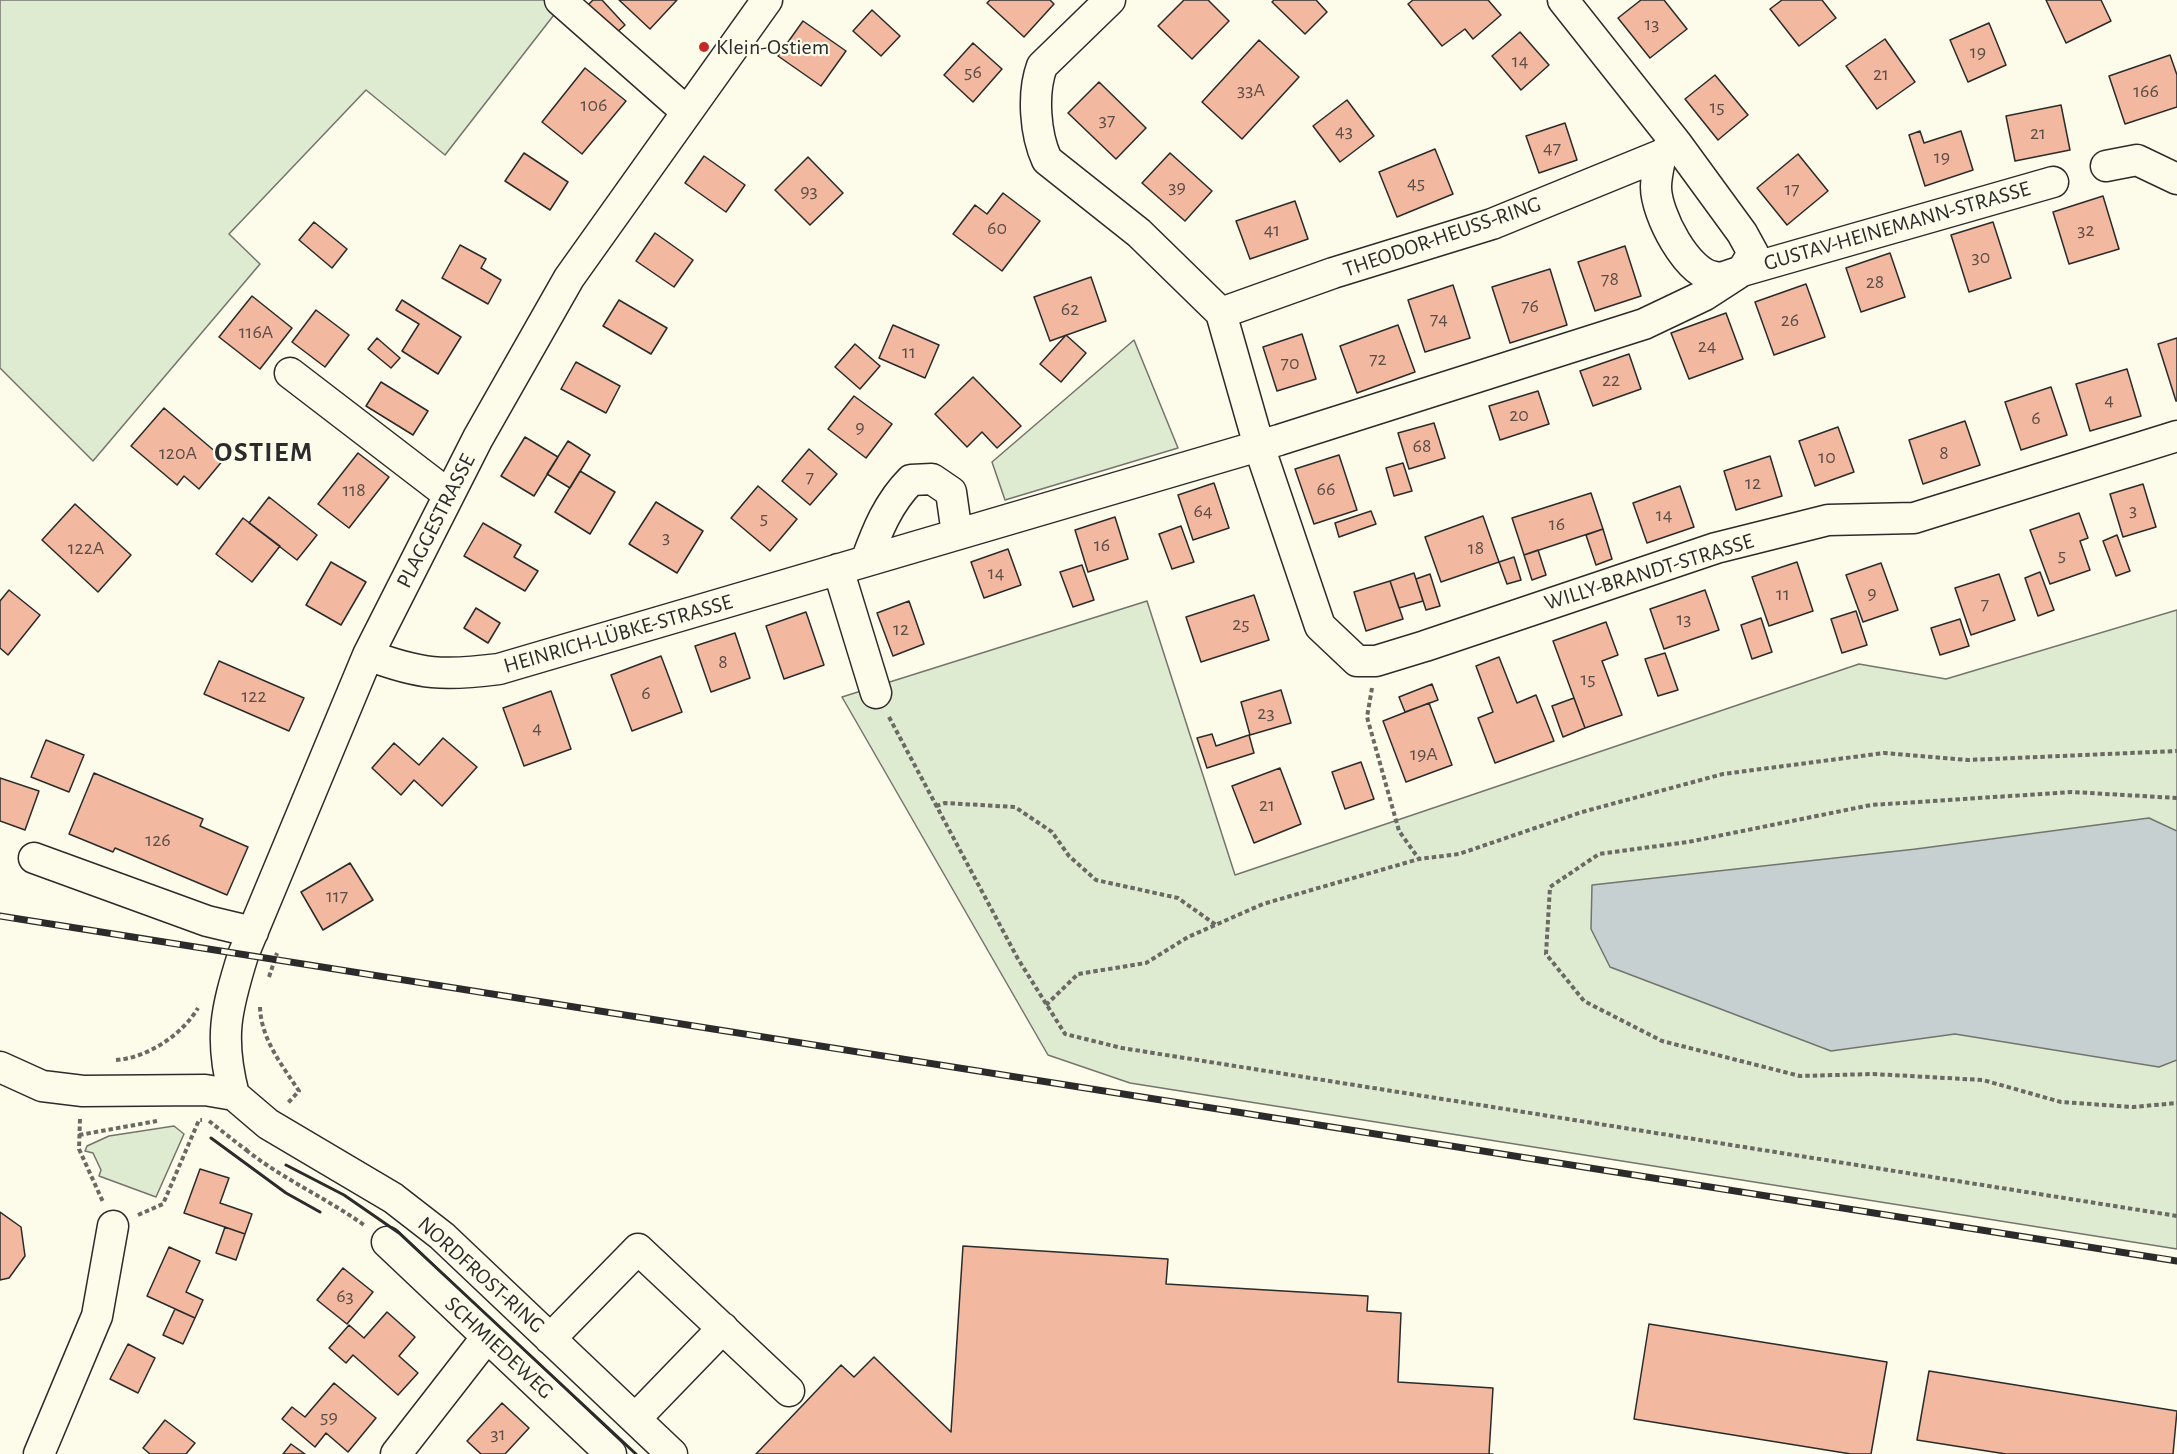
<!DOCTYPE html>
<html>
<head>
<meta charset="utf-8">
<style>
  body { margin:0 }
  canvas { display:block; background:#fdfbea }
</style>
</head>
<body>
<canvas width="2177" height="1454"></canvas>
<script>
const ctx = document.querySelector('canvas').getContext('2d');
ctx.lineJoin = 'round';
function paint(path, color) { ctx.fillStyle = color; ctx.fill(path, 'evenodd'); }
function trace(path, color, width, dash) { ctx.strokeStyle = color; ctx.lineWidth = width; ctx.lineCap = dash ? 'butt' : 'round'; ctx.setLineDash(dash || []); ctx.stroke(path); }
function label(font, color, halo, rows, align = 'center') {
  ctx.font = font + ' "Alegreya Sans",sans-serif'; ctx.lineWidth = 4.5; ctx.setLineDash([]); ctx.textBaseline = 'middle'; ctx.strokeStyle = halo; ctx.fillStyle = color; for (const [text, x, y, turn = 0] of rows) {
    ctx.save(); ctx.translate(x, y); ctx.rotate((+turn || 0) * Math.PI / 180); ctx.textAlign = isNaN(turn) ? turn : align; if (halo) ctx.strokeText(text, 0, 0); ctx.fillText(text, 0, 0); ctx.restore();
  }
}
const green = new Path2D(`
  M 0,0 L 545,0 L 557,11 L 445,155 L 366,90 L 229,234 L 260,264 L 93,461 L 0,368 Z
  M 1134,340 L 1178,448 L 1005,500 L 992,462 Z
  M 1147,601 L 1235,875 L 1859,664 L 1946,679 L 2177,610 L 2177,1249 L 1130,1083 L 1048,1055 L 842,697 Z
  M 174,1126 L 184,1134 L 156,1197 L 99,1176 L 101,1170 L 93,1153 L 85,1151 L 87,1146 L 109,1136 Z`);
paint(green, '#deebd1');
trace(green, '#74746e', 1.5);
const water = new Path2D(`
  M 2149,818 L 2177,831 L 2177,1060 L 2159,1067 L 1955,1034 L 1831,1051 L 1610,967 L 1591,929 L 1592,885 L 1916,849 Z`);
paint(water, '#c7d0d0');
trace(water, '#74746e', 1.5);
const building = new Path2D(`
  M 593,0 L 602,0 L 625,25 L 612,37 L 585,8 Z
  M 619,0 L 677,0 L 650,29 Z
  M 990,0 L 1050,0 L 1054,4 L 1024,37 L 987,3 Z
  M 1184,0 L 1208,0 L 1229,21 L 1192,59 L 1158,26 Z
  M 1274,0 L 1316,0 L 1327,12 L 1305,34 L 1272,2 Z
  M 1413,0 L 1488,0 L 1501,15 L 1473,39 L 1465,29 L 1442,46 L 1408,4 Z
  M 1641,0 L 1664,0 L 1687,29 L 1650,58 L 1618,18 Z
  M 1782,0 L 1822,0 L 1836,18 L 1799,46 L 1770,9 Z
  M 2046,0 L 2101,0 L 2111,21 L 2066,43 Z
  M 872,10 L 900,36 L 881,56 L 853,31 Z
  M 803,21 L 846,51 L 821,86 L 778,56 Z
  M 1989,23 L 2006,65 L 1968,82 L 1950,40 Z
  M 1520,32 L 1549,65 L 1521,90 L 1492,56 Z
  M 1885,39 L 1915,82 L 1877,109 L 1846,66 Z
  M 1259,40 L 1299,77 L 1242,139 L 1202,102 Z
  M 973,43 L 1002,69 L 973,102 L 944,75 Z
  M 2170,55 L 2177,75 L 2177,107 L 2125,124 L 2109,76 Z
  M 585,68 L 626,101 L 582,154 L 542,122 Z
  M 1715,75 L 1748,115 L 1718,140 L 1685,99 Z
  M 1099,82 L 1146,128 L 1116,159 L 1068,113 Z
  M 1347,100 L 1374,136 L 1340,162 L 1313,126 Z
  M 2061,105 L 2070,150 L 2015,161 L 2006,116 Z
  M 1565,123 L 1577,160 L 1539,173 L 1526,136 Z
  M 1920,131 L 1924,143 L 1961,131 L 1973,170 L 1925,186 L 1909,135 Z
  M 1435,149 L 1453,194 L 1397,217 L 1379,172 Z
  M 524,153 L 568,182 L 550,210 L 505,181 Z
  M 1170,153 L 1212,191 L 1185,221 L 1142,183 Z
  M 1798,154 L 1828,191 L 1787,225 L 1757,188 Z
  M 704,156 L 745,185 L 726,212 L 685,183 Z
  M 808,157 L 843,193 L 810,225 L 775,190 Z
  M 1003,193 L 1040,221 L 1002,271 L 953,234 L 975,205 L 987,214 Z
  M 2103,196 L 2119,249 L 2069,264 L 2053,212 Z
  M 1295,201 L 1308,239 L 1250,259 L 1236,221 Z
  M 314,222 L 347,249 L 332,268 L 299,240 Z
  M 1993,222 L 2011,278 L 1969,292 L 1951,235 Z
  M 655,233 L 693,260 L 674,287 L 636,261 Z
  M 460,245 L 486,259 L 481,268 L 501,280 L 488,304 L 442,278 Z
  M 1625,246 L 1641,296 L 1595,311 L 1578,262 Z
  M 1890,253 L 1905,297 L 1861,312 L 1846,268 Z
  M 1550,269 L 1567,325 L 1510,343 L 1492,287 Z
  M 1091,277 L 1106,321 L 1050,341 L 1034,297 Z
  M 1806,284 L 1825,337 L 1774,355 L 1755,302 Z
  M 1453,285 L 1470,338 L 1425,352 L 1408,300 Z
  M 252,296 L 292,328 L 260,369 L 219,337 Z
  M 402,300 L 461,337 L 438,374 L 402,351 L 419,324 L 396,310 Z
  M 619,300 L 667,328 L 651,354 L 603,326 Z
  M 316,310 L 349,335 L 325,367 L 292,342 Z
  M 1726,313 L 1743,359 L 1689,379 L 1671,333 Z
  M 893,325 L 939,345 L 925,378 L 879,358 Z
  M 1398,325 L 1415,372 L 1357,393 L 1340,346 Z
  M 1302,334 L 1316,379 L 1277,391 L 1263,347 Z
  M 1066,335 L 1086,353 L 1061,382 L 1040,364 Z
  M 377,338 L 400,358 L 391,368 L 368,349 Z
  M 2177,338 L 2177,401 L 2176,401 L 2158,344 Z
  M 855,344 L 880,366 L 860,389 L 835,367 Z
  M 1629,354 L 1641,389 L 1593,406 L 1580,371 Z
  M 576,362 L 620,386 L 606,413 L 561,389 Z
  M 2127,369 L 2141,416 L 2090,431 L 2076,384 Z
  M 973,377 L 1021,426 L 997,448 L 982,432 L 967,447 L 935,414 Z
  M 381,382 L 428,411 L 413,435 L 366,406 Z
  M 2051,387 L 2067,435 L 2021,450 L 2005,402 Z
  M 1538,391 L 1549,424 L 1500,440 L 1489,406 Z
  M 854,396 L 892,424 L 866,458 L 828,429 Z
  M 164,408 L 224,459 L 199,489 L 184,476 L 177,485 L 131,446 Z
  M 1965,421 L 1980,465 L 1923,484 L 1909,440 Z
  M 1434,423 L 1445,458 L 1409,469 L 1398,433 Z
  M 1838,427 L 1854,472 L 1815,486 L 1799,441 Z
  M 525,437 L 558,457 L 534,496 L 501,476 Z
  M 568,441 L 590,455 L 570,488 L 547,474 Z
  M 809,449 L 837,474 L 810,505 L 782,481 Z
  M 358,453 L 389,477 L 349,528 L 318,504 Z
  M 1339,455 L 1357,510 L 1314,524 L 1295,469 Z
  M 1770,456 L 1782,496 L 1736,510 L 1724,471 Z
  M 1403,463 L 1412,491 L 1394,496 L 1386,468 Z
  M 580,471 L 615,492 L 590,534 L 555,512 Z
  M 1214,483 L 1229,528 L 1193,540 L 1178,495 Z
  M 2143,484 L 2156,527 L 2123,537 L 2110,494 Z
  M 758,486 L 797,519 L 770,551 L 731,518 Z
  M 1680,486 L 1694,527 L 1647,543 L 1633,503 Z
  M 1591,493 L 1603,529 L 1524,555 L 1512,518 Z
  M 269,497 L 317,535 L 297,560 L 249,523 Z
  M 656,502 L 703,531 L 677,573 L 629,544 Z
  M 75,504 L 131,555 L 98,592 L 42,540 Z
  M 1371,511 L 1376,524 L 1339,537 L 1335,523 Z
  M 2079,513 L 2088,538 L 2080,541 L 2090,570 L 2050,584 L 2030,530 Z
  M 1483,516 L 1499,562 L 1441,582 L 1425,537 Z
  M 1115,517 L 1128,559 L 1088,572 L 1075,530 Z
  M 243,518 L 280,546 L 252,582 L 216,554 Z
  M 483,523 L 521,545 L 514,557 L 538,571 L 525,591 L 464,556 Z
  M 1181,526 L 1194,562 L 1172,569 L 1159,534 Z
  M 1603,529 L 1612,559 L 1596,565 L 1586,535 Z
  M 2117,535 L 2130,571 L 2116,576 L 2103,541 Z
  M 1008,549 L 1021,585 L 984,598 L 971,562 Z
  M 1538,550 L 1546,575 L 1532,580 L 1524,555 Z
  M 1514,557 L 1521,580 L 1507,584 L 1499,562 Z
  M 331,562 L 366,582 L 341,625 L 306,605 Z
  M 1797,562 L 1813,611 L 1769,626 L 1752,577 Z
  M 1881,563 L 1898,610 L 1863,622 L 1846,575 Z
  M 1082,565 L 1094,600 L 1073,607 L 1060,572 Z
  M 2040,572 L 2054,610 L 2038,616 L 2025,578 Z
  M 1414,573 L 1423,601 L 1399,608 L 1390,581 Z
  M 1430,574 L 1440,606 L 1426,610 L 1416,579 Z
  M 1999,574 L 2015,620 L 1971,635 L 1955,588 Z
  M 1390,581 L 1403,619 L 1366,631 L 1354,592 Z
  M 9,590 L 40,615 L 8,655 L 0,648 L 0,601 Z
  M 1705,590 L 1719,630 L 1664,649 L 1650,609 Z
  M 1254,595 L 1269,640 L 1201,662 L 1186,617 Z
  M 909,601 L 924,644 L 893,656 L 877,613 Z
  M 476,608 L 500,623 L 488,643 L 464,628 Z
  M 1856,611 L 1867,645 L 1842,653 L 1831,619 Z
  M 806,612 L 824,665 L 784,679 L 766,626 Z
  M 1761,618 L 1772,652 L 1752,659 L 1741,625 Z
  M 1960,619 L 1969,646 L 1940,655 L 1931,628 Z
  M 1606,622 L 1618,655 L 1602,661 L 1622,715 L 1585,728 L 1553,641 Z
  M 735,633 L 750,678 L 711,692 L 695,646 Z
  M 1665,653 L 1678,690 L 1658,696 L 1645,659 Z
  M 661,656 L 682,712 L 632,731 L 611,675 Z
  M 1499,657 L 1517,703 L 1536,695 L 1554,741 L 1495,763 L 1478,718 L 1493,712 L 1476,666 Z
  M 219,661 L 304,698 L 289,731 L 204,694 Z
  M 1432,684 L 1438,700 L 1405,712 L 1399,697 Z
  M 1281,690 L 1291,723 L 1250,735 L 1241,702 Z
  M 551,691 L 571,749 L 524,766 L 503,708 Z
  M 1574,698 L 1585,728 L 1563,737 L 1552,706 Z
  M 1429,703 L 1452,765 L 1406,782 L 1383,721 Z
  M 1212,734 L 1216,746 L 1249,735 L 1254,753 L 1207,768 L 1197,738 Z
  M 443,738 L 477,767 L 442,806 L 414,780 L 401,795 L 372,768 L 394,743 L 419,765 Z
  M 46,740 L 84,755 L 69,792 L 31,777 Z
  M 1361,762 L 1374,799 L 1345,809 L 1332,772 Z
  M 1280,768 L 1301,824 L 1254,843 L 1232,786 Z
  M 94,773 L 203,819 L 200,826 L 248,847 L 227,895 L 115,848 L 113,852 L 69,834 Z
  M 0,778 L 39,791 L 25,830 L 0,821 Z
  M 350,863 L 373,900 L 323,930 L 301,892 Z
  M 200,1169 L 229,1178 L 220,1203 L 252,1214 L 245,1234 L 184,1213 Z
  M 0,1212 L 21,1227 L 25,1256 L 9,1278 L 0,1280 Z
  M 225,1227 L 245,1234 L 236,1260 L 216,1253 Z
  M 963,1246 L 1168,1259 L 1166,1284 L 1368,1296 L 1367,1311 L 1401,1313 L 1398,1382 L 1493,1388 L 1489,1454 L 1493,1454 L 756,1454 L 841,1365 L 854,1377 L 874,1357 L 951,1432 Z
  M 169,1247 L 200,1261 L 186,1292 L 203,1300 L 195,1318 L 147,1296 Z
  M 343,1268 L 373,1292 L 347,1324 L 317,1300 Z
  M 175,1309 L 195,1318 L 183,1344 L 163,1335 Z
  M 387,1312 L 415,1337 L 399,1356 L 418,1373 L 398,1395 L 353,1355 L 346,1363 L 329,1348 L 349,1325 L 364,1338 Z
  M 1649,1324 L 1887,1362 L 1871,1454 L 1851,1454 L 1634,1419 Z
  M 128,1344 L 155,1358 L 138,1393 L 110,1379 Z
  M 1929,1371 L 2177,1411 L 2173,1454 L 2006,1454 L 1917,1440 Z
  M 334,1383 L 376,1418 L 348,1452 L 326,1433 L 315,1447 L 282,1419 L 292,1407 L 305,1417 Z
  M 502,1403 L 529,1428 L 505,1454 L 481,1454 L 467,1441 Z
  M 165,1420 L 195,1443 L 186,1454 L 150,1454 L 143,1448 Z
  M 291,1444 L 305,1454 L 283,1454 Z`);
paint(building, '#f2b8a0');
trace(building, '#2b2b2b', 1.5);
const minor = new Path2D(`
  M 560,0 L 687,112
  M 1110,0 L 1042,66 C 1032,93 1035,134 1047,160 L 1139,233 L 1221,313
  M 1563,0 L 1677,144 L 1742,233 L 1753,253 L 1742,271 C 1734,273 1723,279 1715,277 C 1687,274 1656,214 1656,187 C 1656,177 1659,165 1661,155 L 1675,145
  M 1661,155 L 1492,224 L 1333,273 L 1221,313 L 1259,446 L 1320,626 L 1357,661 L 1376,661 L 1425,646 L 1716,548 L 1828,520 L 1914,518 L 2177,436
  M 2106,166 L 2137,160 L 2177,179
  M 290,373 L 449,495
  M 866,561 C 877,531 888,503 911,480 L 932,479 L 951,492 L 957,534
  M 838,569 L 876,693
  M 368,655 C 421,675 444,676 499,669 L 1279,440 L 1644,324 L 1705,295 L 1742,271 L 2053,182
  M 34,858 L 207,921 L 253,932
  M 0,1067 L 42,1086 L 83,1091 L 205,1090 L 234,1095 L 268,1124 L 393,1198 L 442,1236 L 672,1454
  M 234,1095 C 219,1038 226,1010 243,955 L 368,655 L 478,438 L 569,278 L 767,0
  M 387,1242 L 611,1454
  M 550,1339 L 638,1249 L 789,1391
  M 635,1419 L 723,1328
  M 39,1454 L 97,1316 L 113,1226
  M 396,1454 L 487,1337`);
trace(minor, '#2b2b2b', 33);
trace(new Path2D(`
  M 1372,688 L 1367,717 L 1399,831 L 1419,859
  M 889,717 L 1018,959 L 1065,1034 L 1122,1048 L 2177,1216
  M 2177,798 L 2072,792 L 1871,805 L 1688,842 L 1599,854 L 1550,887 L 1546,954 L 1584,1001 L 1662,1041 L 1800,1076 L 1873,1074 L 1983,1080 L 2061,1102 L 2133,1107 L 2177,1103
  M 936,806 L 945,803 L 1015,807 L 1052,832 L 1069,856 L 1096,880 L 1178,898 L 1216,925
  M 269,977 L 277,953
  M 1046,1005 L 1078,974 L 1146,963 L 1188,937 L 1263,904 L 1419,859 L 1459,854 L 1582,812 L 1723,774 L 1884,753 L 1968,760 L 2177,751
  M 260,1007 C 261,1039 282,1065 299,1091 L 287,1104
  M 116,1060 C 147,1058 182,1035 198,1008
  M 80,1119 L 79,1149 L 103,1202
  M 209,1121 L 246,1150 L 250,1146
  M 79,1135 L 157,1121
  M 246,1150 C 283,1179 326,1198 364,1225
  M 138,1215 L 163,1204 L 199,1120 L 202,1120`), '#6a6964', 4, [4.5, 3]);
trace(minor, '#fdfbea', 30);
const rail = new Path2D(`
  M 0,916 L 2177,1261`);
trace(rail, '#2b2b2b', 7);
trace(rail, '#fdfbea', 4.5, [14]);
trace(new Path2D(`
  M 211,1138 L 286,1193 L 320,1212
  M 286,1165 L 344,1195 L 399,1233 L 636,1454`), '#2b2b2b', 3);
for (const [x, y, r, color] of [
  [704,47,6,"#c62828"]
]) { const dot = new Path2D(); dot.arc(x, y, r, 0, 2 * Math.PI); ctx.fillStyle = color; ctx.fill(dot); trace(dot, '#fdfbea', 2); }
label('20px', '#5d4e48', null, [
  ["13",1652,24],
  ["19",1978,52],
  ["14",1520,61],
  ["56",973,72],
  ["21",1881,74],
  ["33A",1251,90],
  ["166",2146,91],
  ["106",594,105],
  ["15",1717,107],
  ["37",1107,120],
  ["43",1344,131],
  ["21",2038,133],
  ["47",1552,148],
  ["19",1942,157],
  ["45",1416,183],
  ["39",1177,187],
  ["17",1792,189],
  ["93",809,191],
  ["60",997,228],
  ["41",1272,230],
  ["32",2086,230],
  ["30",1981,257],
  ["78",1610,279],
  ["28",1875,282],
  ["76",1530,306],
  ["62",1070,309],
  ["74",1439,319],
  ["26",1790,320],
  ["116A",256,332],
  ["24",1707,346],
  ["11",909,352],
  ["72",1378,359],
  ["70",1290,363],
  ["22",1611,380],
  ["4",2109,400],
  ["20",1519,415],
  ["6",2036,418],
  ["9",860,427],
  ["68",1422,446],
  ["120A",178,453],
  ["8",1944,453],
  ["10",1827,457],
  ["7",810,477],
  ["12",1753,483],
  ["66",1326,489],
  ["118",354,490],
  ["3",2133,510],
  ["64",1203,511],
  ["14",1664,515],
  ["5",764,518],
  ["16",1557,524],
  ["3",666,537],
  ["16",1102,545],
  ["122A",86,548],
  ["18",1476,548],
  ["5",2062,555],
  ["14",996,573],
  ["9",1872,593],
  ["11",1783,594],
  ["7",1985,604],
  ["13",1684,619],
  ["25",1241,624],
  ["12",901,629],
  ["8",723,662],
  ["15",1588,679],
  ["6",646,693],
  ["122",254,696],
  ["23",1266,713],
  ["4",537,728],
  ["19A",1424,754],
  ["21",1267,805],
  ["126",158,840],
  ["117",337,896],
  ["63",345,1296],
  ["59",329,1417],
  ["31",498,1434]
]);
label('22px', '#2b2b2b', '#fdfbea', [
  ["Klein-Ostiem",716,47]
], 'left');
label('22px', '#2b2b2b', '#fdfbea', [
  ["GUSTAV-HEINEMANN-STRASSE",1897,226,-16],
  ["THEODOR-HEUSS-RING",1442,237,-19],
  ["PLAGGESTRASSE",436,521,-63],
  ["WILLY-BRANDT-STRASSE",1649,572,-17],
  ["HEINRICH-LÜBKE-STRASSE",618,634,-16],
  ["NORDFROST-RING",481,1275,42],
  ["SCHMIEDEWEG",499,1348,43]
]);
ctx.letterSpacing = '1.5px';
label('bold 28px', '#2b2b2b', '#fdfbea', [
  ["OSTIEM",264,453]
]);
ctx.letterSpacing = '0px';
</script>
</body>
</html>
